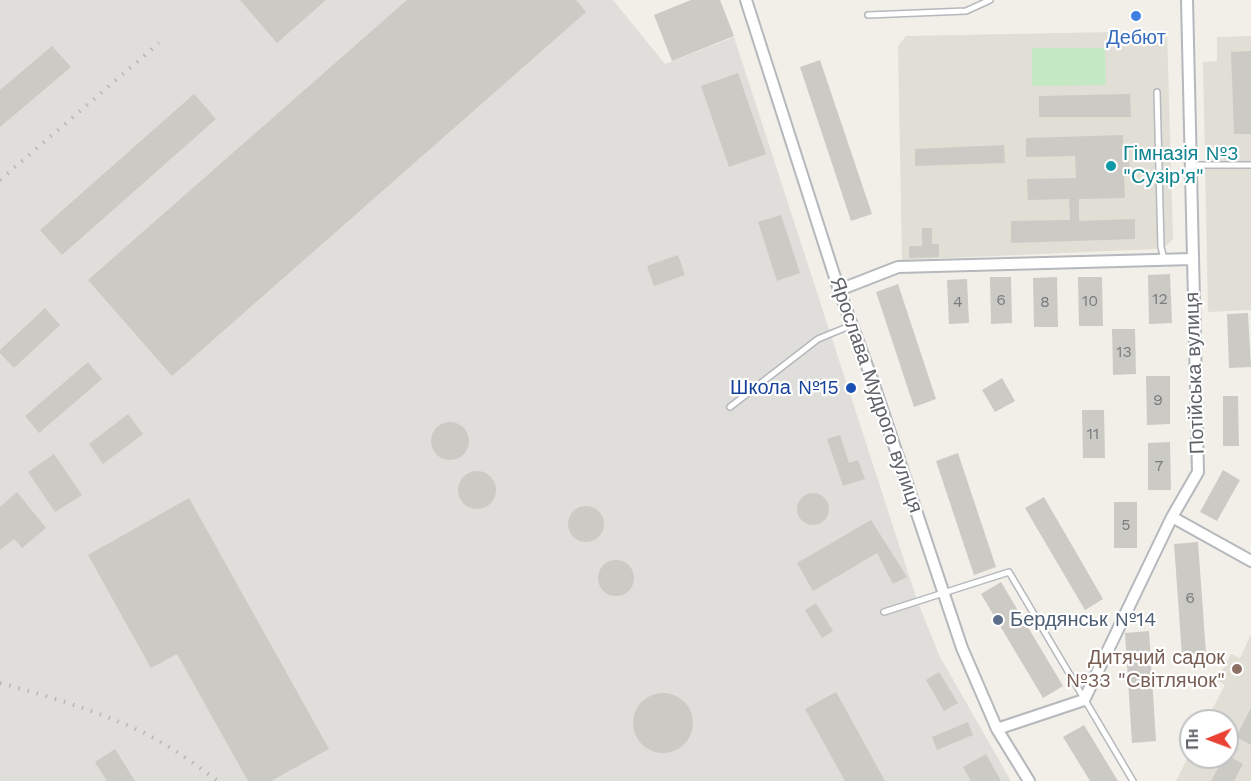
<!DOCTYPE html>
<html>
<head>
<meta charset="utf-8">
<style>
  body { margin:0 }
  #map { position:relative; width:1251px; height:781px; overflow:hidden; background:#f1efe8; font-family:"Work Sans",sans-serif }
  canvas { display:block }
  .north { position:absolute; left:1179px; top:709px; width:60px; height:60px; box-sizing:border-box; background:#fff; border:2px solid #bfc1c3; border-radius:50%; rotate:269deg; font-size:16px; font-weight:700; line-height:24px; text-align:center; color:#5f6368 }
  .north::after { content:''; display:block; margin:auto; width:21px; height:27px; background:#ea4335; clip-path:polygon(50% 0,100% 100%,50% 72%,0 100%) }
</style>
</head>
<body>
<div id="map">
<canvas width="1251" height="781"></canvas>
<div class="north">Пн</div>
</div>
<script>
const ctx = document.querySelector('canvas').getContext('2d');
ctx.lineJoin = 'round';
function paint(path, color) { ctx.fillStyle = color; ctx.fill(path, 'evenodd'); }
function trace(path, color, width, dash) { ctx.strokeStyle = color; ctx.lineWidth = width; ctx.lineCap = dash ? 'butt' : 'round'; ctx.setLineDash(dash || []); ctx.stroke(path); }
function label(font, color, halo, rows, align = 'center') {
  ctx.font = font + ' "Work Sans",sans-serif'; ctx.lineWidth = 4.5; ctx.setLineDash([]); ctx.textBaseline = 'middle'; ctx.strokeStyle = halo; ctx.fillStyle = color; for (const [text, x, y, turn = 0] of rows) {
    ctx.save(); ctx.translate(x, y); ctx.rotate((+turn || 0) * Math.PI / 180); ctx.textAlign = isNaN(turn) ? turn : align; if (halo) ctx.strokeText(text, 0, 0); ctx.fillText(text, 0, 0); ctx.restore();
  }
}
paint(new Path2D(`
  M 0,0 L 613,0 L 665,64 L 734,37 L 917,600 L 939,655 L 1011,781 L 0,781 Z`), '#e0deda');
paint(new Path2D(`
  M 1167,31 L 1173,239 L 1166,246 L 1155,249 L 902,260 L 898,46 L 906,36 Z
  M 1251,36 L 1251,310 L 1208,312 L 1203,62 L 1217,61 L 1217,37 Z
  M 1251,634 L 1251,781 L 1176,781 L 1191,751 L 1191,757 L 1227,757 L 1227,721 L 1206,721 L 1225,685 L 1217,680 L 1231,654 L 1240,658 Z`), '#e1ded6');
paint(new Path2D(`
  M 1032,48 L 1105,48 L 1106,85 L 1032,86 Z`), '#c5e8c5');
paint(new Path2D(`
  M 240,0 L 326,0 L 277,43 Z
  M 407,0 L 576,0 L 586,12 L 172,376 L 88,280 Z
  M 691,0 L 720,0 L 734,36 L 672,61 L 654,15 Z
  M 52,46 L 71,67 L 0,127 L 0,90 Z
  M 1251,51 L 1251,134 L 1234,134 L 1231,52 Z
  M 820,60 L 872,214 L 851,221 L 800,67 Z
  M 738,73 L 766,154 L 729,167 L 701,86 Z
  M 194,94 L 216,119 L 62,255 L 40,230 Z
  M 1130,94 L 1131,117 L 1039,117 L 1039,96 Z
  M 1123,135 L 1123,157 L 1129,157 L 1130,176 L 1124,176 L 1125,198 L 1079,199 L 1079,221 L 1135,219 L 1135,239 L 1011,243 L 1011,221 L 1070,220 L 1069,199 L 1028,200 L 1027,179 L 1076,178 L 1075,156 L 1026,157 L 1026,138 Z
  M 1004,145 L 1005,163 L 915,166 L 915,149 Z
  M 781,215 L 800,273 L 777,281 L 758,222 Z
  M 922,228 L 932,228 L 932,244 L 939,244 L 939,257 L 909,258 L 909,246 L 922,246 Z
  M 678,255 L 685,275 L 654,286 L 647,266 Z
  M 1170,274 L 1172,323 L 1149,324 L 1148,275 Z
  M 990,277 L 1011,277 L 1012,323 L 991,324 Z
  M 1057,277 L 1058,327 L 1034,327 L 1033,278 Z
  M 1078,277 L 1102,277 L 1103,326 L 1079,326 Z
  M 967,279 L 969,323 L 949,324 L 947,280 Z
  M 898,284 L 936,399 L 914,407 L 876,292 Z
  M 45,308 L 60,325 L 14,368 L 0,353 L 0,350 Z
  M 1248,313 L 1251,367 L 1229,368 L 1227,314 Z
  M 1112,329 L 1135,329 L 1136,374 L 1113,375 Z
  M 88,362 L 102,379 L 39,433 L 25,416 Z
  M 1146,376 L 1170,376 L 1170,424 L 1147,425 Z
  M 1002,378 L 1015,401 L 995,412 L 982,390 Z
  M 1223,396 L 1238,396 L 1239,446 L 1223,446 Z
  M 1082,410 L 1104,410 L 1105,458 L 1083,458 Z
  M 128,414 L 143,434 L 103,464 L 89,444 Z
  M431 441a19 19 0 1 1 38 0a19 19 0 1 1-38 0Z
  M 840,435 L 849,463 L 858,460 L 865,479 L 843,486 L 827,439 Z
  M 1170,442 L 1171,490 L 1148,490 L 1148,443 Z
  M 958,453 L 996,567 L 974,575 L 936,461 Z
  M 54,454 L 82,495 L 55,512 L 28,472 Z
  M 1223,470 L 1240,480 L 1217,521 L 1200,512 Z
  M458 490a19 19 0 1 1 38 0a19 19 0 1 1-38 0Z
  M 17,492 L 46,528 L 22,548 L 14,539 L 0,550 L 0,507 Z
  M797 509a16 16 0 1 1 32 0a16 16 0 1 1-32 0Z
  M 1044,497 L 1103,599 L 1085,610 L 1025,508 Z
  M 189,498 L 329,749 L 271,781 L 248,781 L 177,654 L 151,668 L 88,555 Z
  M 1114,502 L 1137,502 L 1137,548 L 1114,548 Z
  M568 524a18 18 0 1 1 36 0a18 18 0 1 1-36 0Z
  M 871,520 L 907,577 L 893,584 L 877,553 L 813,591 L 797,563 Z
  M 1198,542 L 1206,653 L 1182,655 L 1174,544 Z
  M598 578a18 18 0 1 1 36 0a18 18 0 1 1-36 0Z
  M 1001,582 L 1063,686 L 1043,698 L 981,594 Z
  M 816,603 L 833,631 L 822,638 L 805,610 Z
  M 1149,631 L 1156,741 L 1132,743 L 1125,633 Z
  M 939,672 L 958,703 L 944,711 L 926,680 Z
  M 836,692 L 846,710 L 885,781 L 845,781 L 805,709 Z
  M633 723a30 30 0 1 1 60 0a30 30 0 1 1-60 0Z
  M 1251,708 L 1251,745 L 1236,737 Z
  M 968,722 L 973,735 L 937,750 L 932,737 Z
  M 1084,725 L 1118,781 L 1090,781 L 1063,737 Z
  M 115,749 L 135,781 L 107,781 L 95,762 Z
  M 986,754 L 1001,781 L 971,781 L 963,767 Z
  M 1227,755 L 1243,764 L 1234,781 L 1211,781 L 1224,757 Z`), '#cccac5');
const lane = new Path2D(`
  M 868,15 L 966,11 L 990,0
  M 1157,92 L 1161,247 L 1164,259
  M 1192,165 L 1251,165
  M 730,407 L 818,339 L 852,325
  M 884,612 L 1009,572 L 1133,781`);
const street = new Path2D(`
  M 746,0 L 839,290 L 873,382 L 962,648 L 997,729 L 1029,781
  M 839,290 L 898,267 L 1192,259
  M 1172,517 L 1251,561
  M 997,729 L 1084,700 L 1172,517 L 1198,472 L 1187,0`);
trace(lane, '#b5b8bc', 8);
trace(street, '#b5b8bc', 14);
trace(lane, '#fff', 5);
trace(street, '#fff', 10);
trace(new Path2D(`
  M 0,180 L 159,43
  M 0,683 C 48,696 95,710 140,731 C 168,744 193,763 218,781`), '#b6b7b8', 4, [1.5, 8]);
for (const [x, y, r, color] of [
  [1136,16,6,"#3f7fe0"],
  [1111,166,6,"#0f9aa8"],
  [851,388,6,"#1a4fb4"],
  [998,620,6,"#5c6f8a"],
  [1237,669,6,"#8d6e63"]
]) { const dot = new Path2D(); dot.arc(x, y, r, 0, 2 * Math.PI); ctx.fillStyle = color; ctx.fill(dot); trace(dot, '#fff', 2); }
label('16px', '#7a7d7f', null, [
  ["12",1160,299],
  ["6",1001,300],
  ["10",1090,301],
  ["4",958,302],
  ["8",1045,302],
  ["13",1124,352],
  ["9",1158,400],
  ["11",1093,434],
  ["7",1159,466],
  ["5",1126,525],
  ["6",1190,598]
]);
label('20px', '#366cbe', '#fff', [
  ["Дебют",1136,38]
]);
label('20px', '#0d838f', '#fff', [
  ["Гімназія №3",1123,154],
  ["\"Сузір'я\"",1123,177]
], 'left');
label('20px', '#5f6368', '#fff', [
  ["Потійська вулиця",1195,373,-92],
  ["Ярослава Мудрого вулиця",876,395,71]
]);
label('20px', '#164399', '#fff', [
  ["Школа №15",839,388]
], 'right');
label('20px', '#4e5e75', '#fff', [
  ["Бердянськ №14",1010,620]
], 'left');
label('20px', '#785e54', '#fff', [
  ["Дитячий садок",1225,658],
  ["№33 \"Світлячок\"",1225,681]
], 'right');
</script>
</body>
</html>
